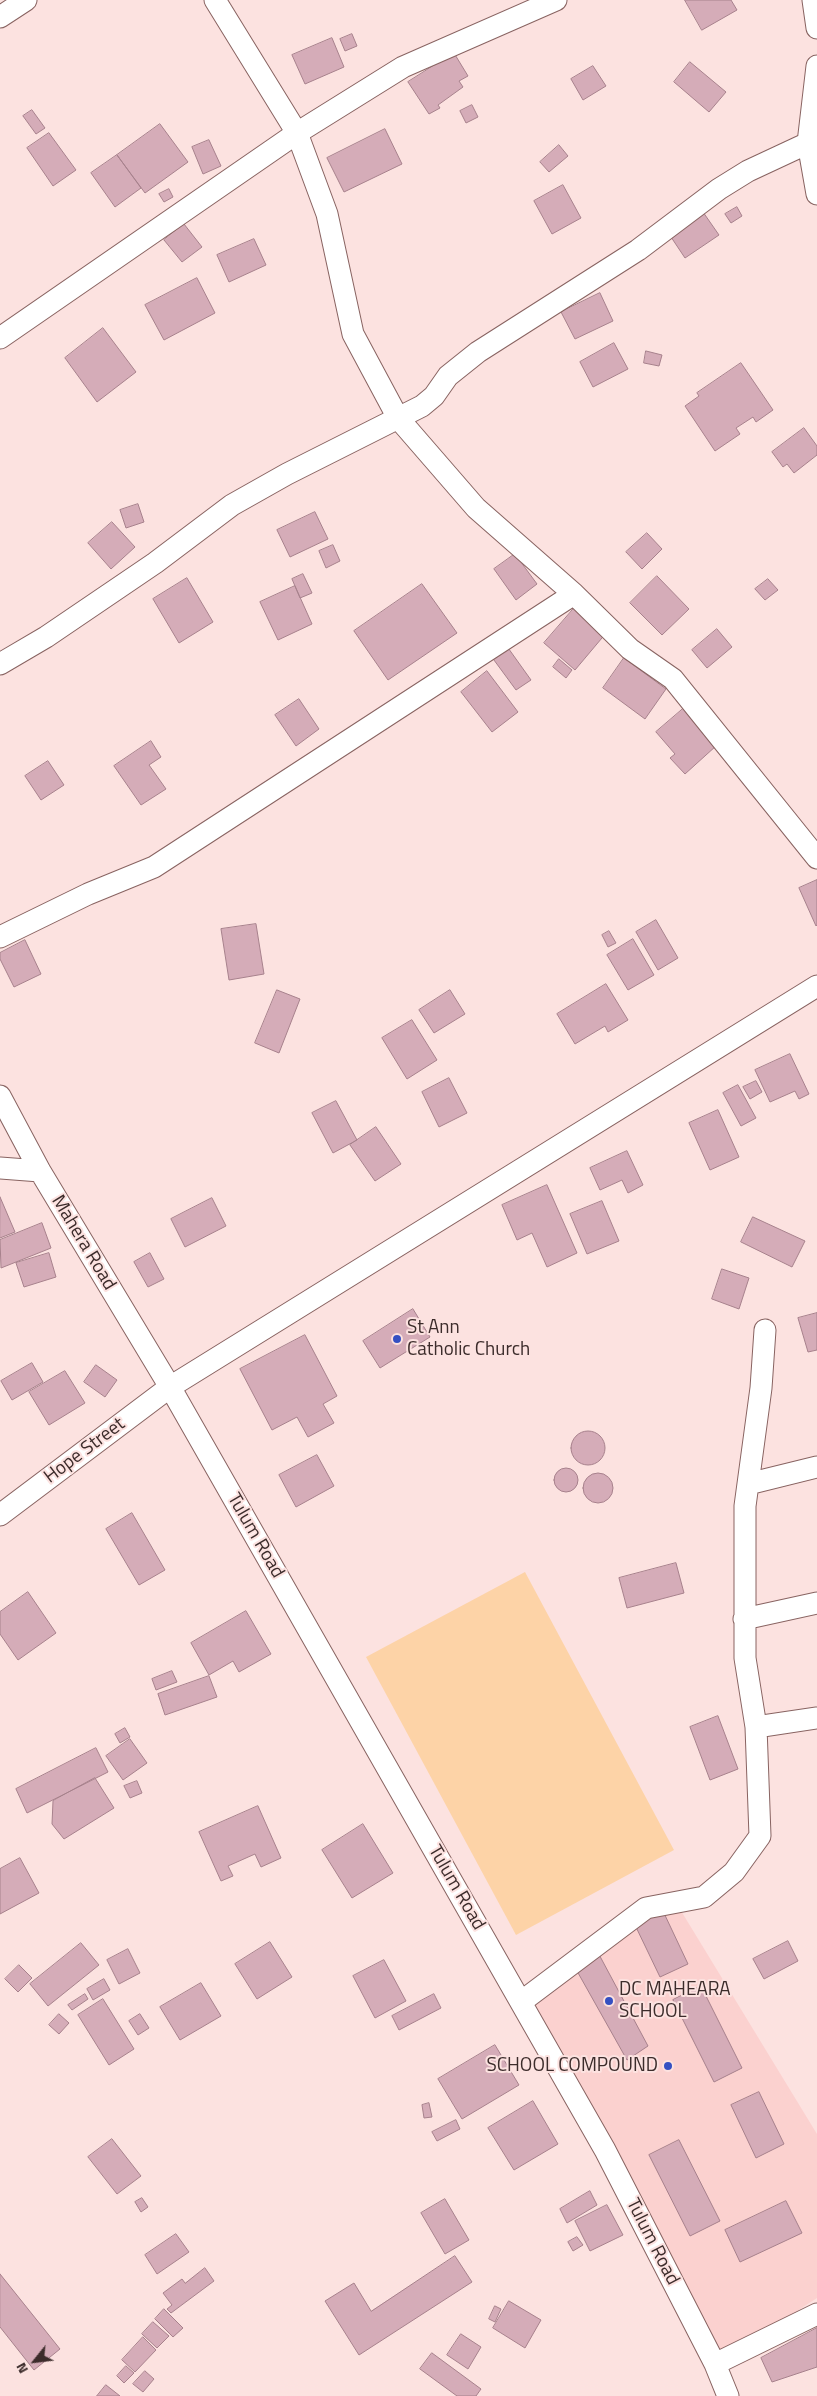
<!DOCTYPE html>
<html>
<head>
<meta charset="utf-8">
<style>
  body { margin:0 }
  #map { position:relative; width:817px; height:2396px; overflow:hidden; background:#fce2e0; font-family:"Titillium Web",sans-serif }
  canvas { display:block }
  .north { position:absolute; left:10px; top:2336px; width:50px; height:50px; -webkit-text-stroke:4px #fce2e0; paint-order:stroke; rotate:241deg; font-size:14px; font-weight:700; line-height:20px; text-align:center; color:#3c2c2b }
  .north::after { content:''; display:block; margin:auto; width:18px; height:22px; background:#3c2c2b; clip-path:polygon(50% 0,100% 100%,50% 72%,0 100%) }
</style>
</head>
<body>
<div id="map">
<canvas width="817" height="2396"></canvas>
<div class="north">N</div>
</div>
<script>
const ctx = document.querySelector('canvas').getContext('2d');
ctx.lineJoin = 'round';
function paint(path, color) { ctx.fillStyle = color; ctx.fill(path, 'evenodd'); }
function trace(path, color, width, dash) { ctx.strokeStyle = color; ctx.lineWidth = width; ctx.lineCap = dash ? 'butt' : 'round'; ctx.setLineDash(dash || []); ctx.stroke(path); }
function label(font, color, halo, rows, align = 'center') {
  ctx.font = font + ' "Titillium Web",sans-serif'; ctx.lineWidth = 4; ctx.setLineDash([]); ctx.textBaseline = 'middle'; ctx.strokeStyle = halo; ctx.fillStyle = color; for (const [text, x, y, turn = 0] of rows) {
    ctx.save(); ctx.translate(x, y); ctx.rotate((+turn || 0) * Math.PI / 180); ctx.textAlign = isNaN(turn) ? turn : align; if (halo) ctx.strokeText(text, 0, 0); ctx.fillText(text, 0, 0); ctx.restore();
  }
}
paint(new Path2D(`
  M 675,1901 L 817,2134 L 817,2298 L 715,2364 L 526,1999 Z`), '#fbd1cf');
paint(new Path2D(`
  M 525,1572 L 674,1850 L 516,1935 L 366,1657 Z`), '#fdd3a7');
const building = new Path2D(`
  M 685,0 L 731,0 L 737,10 L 702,30 Z
  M 352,34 L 357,46 L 345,51 L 340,39 Z
  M 332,38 L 344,67 L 305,84 L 292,55 Z
  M 454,53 L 468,76 L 459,81 L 463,87 L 438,105 L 440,108 L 429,114 L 408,82 Z
  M 690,62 L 726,92 L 709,112 L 674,82 Z
  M 593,66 L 606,86 L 583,100 L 571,79 Z
  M 472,105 L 478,117 L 466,123 L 460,111 Z
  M 32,110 L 45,128 L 36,134 L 23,116 Z
  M 160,124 L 188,162 L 145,193 L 117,155 Z
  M 385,129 L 402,164 L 344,192 L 327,158 Z
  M 49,133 L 76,170 L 53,186 L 27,148 Z
  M 209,140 L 221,166 L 203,174 L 192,147 Z
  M 559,145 L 568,156 L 549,172 L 540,162 Z
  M 117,155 L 141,188 L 115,207 L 91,173 Z
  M 563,185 L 581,218 L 552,234 L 534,201 Z
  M 169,189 L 173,197 L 164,202 L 159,194 Z
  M 737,207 L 742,216 L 731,223 L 725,214 Z
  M 703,212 L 719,235 L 685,258 L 669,234 Z
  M 184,224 L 202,247 L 182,262 L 164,240 Z
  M 254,239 L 266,265 L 229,282 L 217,255 Z
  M 197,278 L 215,313 L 164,340 L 145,305 Z
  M 600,293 L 613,321 L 575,339 L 561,312 Z
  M 103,328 L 136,372 L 97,402 L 65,358 Z
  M 614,343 L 628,369 L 593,387 L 580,362 Z
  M 646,351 L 662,355 L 659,366 L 644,363 Z
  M 741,363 L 773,410 L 756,422 L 753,417 L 736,428 L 740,434 L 715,451 L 685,406 L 699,396 L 697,393 Z
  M 804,428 L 817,446 L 817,455 L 794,473 L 787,464 L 783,467 L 772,452 Z
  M 138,504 L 144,522 L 126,528 L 120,510 Z
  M 315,512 L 328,539 L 290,557 L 277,530 Z
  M 112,522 L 135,547 L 111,569 L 88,543 Z
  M 647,533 L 662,549 L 642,569 L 626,552 Z
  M 333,545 L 340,561 L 326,568 L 319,551 Z
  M 515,554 L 537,584 L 516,600 L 494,569 Z
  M 303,574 L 312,593 L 300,598 L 292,579 Z
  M 657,576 L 689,609 L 662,635 L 630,603 Z
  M 187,578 L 213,622 L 179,643 L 153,599 Z
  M 768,579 L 778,590 L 765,600 L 755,589 Z
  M 422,584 L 457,633 L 388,680 L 354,631 Z
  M 295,586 L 312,624 L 278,640 L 260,602 Z
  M 576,606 L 607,632 L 575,670 L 544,643 Z
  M 717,629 L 732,647 L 707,668 L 692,650 Z
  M 506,645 L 531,680 L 516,690 L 491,656 Z
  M 624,658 L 666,689 L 645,719 L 603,688 Z
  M 559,659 L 572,670 L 566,678 L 553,667 Z
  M 487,671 L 518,712 L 492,732 L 461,692 Z
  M 299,699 L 319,729 L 296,746 L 275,715 Z
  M 684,708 L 716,746 L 685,774 L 670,758 L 675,754 L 656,732 Z
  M 151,741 L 161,757 L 149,765 L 166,789 L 141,805 L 114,766 Z
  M 48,761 L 64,785 L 41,800 L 25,776 Z
  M 817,880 L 817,925 L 816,926 L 799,888 Z
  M 656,920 L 678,958 L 658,970 L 636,932 Z
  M 256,924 L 264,974 L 229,980 L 221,929 Z
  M 609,931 L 616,943 L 608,947 L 602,935 Z
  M 633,939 L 654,975 L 628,990 L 607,955 Z
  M 25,940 L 41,974 L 14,987 L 0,959 L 0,953 Z
  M 606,984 L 628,1020 L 608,1032 L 605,1026 L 575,1044 L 557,1014 Z
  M 277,990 L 300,999 L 279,1053 L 255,1043 Z
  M 450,990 L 465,1014 L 434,1033 L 419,1010 Z
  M 412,1020 L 437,1060 L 407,1079 L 382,1038 Z
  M 790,1054 L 809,1094 L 799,1099 L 795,1091 L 770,1102 L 755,1070 Z
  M 449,1078 L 467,1113 L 439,1127 L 422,1092 Z
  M 756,1081 L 762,1092 L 750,1099 L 743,1087 Z
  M 738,1085 L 756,1118 L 741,1126 L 723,1093 Z
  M 336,1101 L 357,1140 L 333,1153 L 312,1113 Z
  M 718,1110 L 739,1157 L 710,1170 L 689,1123 Z
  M 376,1127 L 401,1164 L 375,1181 L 350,1145 Z
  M 627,1151 L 643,1185 L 628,1193 L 622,1180 L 600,1190 L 590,1168 Z
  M 547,1185 L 577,1253 L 547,1267 L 532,1233 L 517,1240 L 502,1205 Z
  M 0,1197 L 15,1232 L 0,1238 Z
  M 212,1198 L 226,1226 L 185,1247 L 171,1219 Z
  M 602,1201 L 619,1241 L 587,1254 L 570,1214 Z
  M 753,1217 L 805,1241 L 792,1267 L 741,1242 Z
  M 42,1223 L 51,1248 L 1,1268 L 0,1240 Z
  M 49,1253 L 56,1277 L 24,1287 L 16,1263 Z
  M 150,1253 L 164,1279 L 148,1287 L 134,1262 Z
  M 722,1269 L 749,1278 L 739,1309 L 712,1299 Z
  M 413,1309 L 430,1337 L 380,1368 L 363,1341 Z
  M 817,1313 L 817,1350 L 808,1352 L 798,1318 Z
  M 305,1335 L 337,1396 L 323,1404 L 334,1423 L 308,1437 L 297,1417 L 272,1430 L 240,1369 Z
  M 32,1363 L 43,1382 L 12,1400 L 1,1381 Z
  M 96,1365 L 117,1380 L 105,1397 L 84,1382 Z
  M 65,1371 L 85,1403 L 49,1425 L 29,1392 Z
  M571 1448a17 17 0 1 1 34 0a17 17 0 1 1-34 0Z
  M 317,1455 L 334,1486 L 296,1507 L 279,1475 Z
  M554 1480a12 12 0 1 1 24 0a12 12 0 1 1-24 0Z
  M583 1488a15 15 0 1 1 30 0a15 15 0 1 1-30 0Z
  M 132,1513 L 165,1570 L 139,1585 L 106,1529 Z
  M 676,1563 L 684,1593 L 627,1608 L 619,1578 Z
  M 28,1592 L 56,1633 L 18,1660 L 0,1634 L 0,1612 Z
  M 246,1611 L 271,1654 L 239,1672 L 233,1661 L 209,1675 L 191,1643 Z
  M 172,1671 L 177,1682 L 156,1690 L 152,1679 Z
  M 209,1676 L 217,1697 L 165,1715 L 158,1694 Z
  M 718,1716 L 738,1769 L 710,1780 L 690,1727 Z
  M 125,1728 L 130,1737 L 120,1743 L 115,1734 Z
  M 130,1739 L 147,1763 L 123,1780 L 106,1756 Z
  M 96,1748 L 108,1772 L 27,1813 L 16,1789 Z
  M 95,1778 L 114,1808 L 64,1839 L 52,1824 L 53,1801 Z
  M 137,1781 L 142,1793 L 130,1798 L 124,1786 Z
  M 258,1806 L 281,1858 L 261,1867 L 255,1854 L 228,1866 L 233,1876 L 221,1881 L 199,1832 Z
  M 363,1824 L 393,1873 L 352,1898 L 322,1850 Z
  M 20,1858 L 39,1893 L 0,1914 L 0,1869 Z
  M 663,1911 L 688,1964 L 660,1977 L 635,1925 Z
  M 788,1941 L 798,1961 L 764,1979 L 753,1959 Z
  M 270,1942 L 292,1977 L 257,1999 L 235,1964 Z
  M 81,1943 L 99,1965 L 48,2006 L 30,1984 Z
  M 595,1947 L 648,2046 L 627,2060 L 568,1955 Z
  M 128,1949 L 140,1973 L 119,1984 L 107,1960 Z
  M 384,1960 L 406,2001 L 375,2018 L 353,1976 Z
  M 19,1965 L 32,1978 L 18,1992 L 5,1979 Z
  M 104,1979 L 110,1990 L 93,2000 L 87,1989 Z
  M 201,1983 L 221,2016 L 180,2040 L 160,2007 Z
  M 701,1986 L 742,2068 L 714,2082 L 673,2000 Z
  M 85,1994 L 88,1999 L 72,2010 L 68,2005 Z
  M 434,1994 L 441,2008 L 399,2030 L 392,2016 Z
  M 103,1999 L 134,2049 L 109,2065 L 78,2015 Z
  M 59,2014 L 69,2023 L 59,2034 L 49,2025 Z
  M 140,2014 L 149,2028 L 138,2035 L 129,2021 Z
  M 495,2045 L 519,2085 L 462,2119 L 438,2079 Z
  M 759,2092 L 784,2144 L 756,2158 L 731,2105 Z
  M 533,2101 L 558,2144 L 514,2170 L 488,2128 Z
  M 429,2103 L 432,2117 L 424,2118 L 422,2105 Z
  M 456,2120 L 460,2129 L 437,2141 L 432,2132 Z
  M 112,2139 L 141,2176 L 117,2194 L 88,2157 Z
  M 679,2140 L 720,2221 L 690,2236 L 649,2155 Z
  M 590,2191 L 597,2205 L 567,2223 L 560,2209 Z
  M 142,2198 L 148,2207 L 141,2212 L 135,2202 Z
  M 445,2199 L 469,2240 L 445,2254 L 421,2213 Z
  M 786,2201 L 802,2233 L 740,2262 L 725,2230 Z
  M 607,2205 L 623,2235 L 590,2251 L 575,2221 Z
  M 176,2234 L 189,2252 L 157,2274 L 145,2255 Z
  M 577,2237 L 583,2245 L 573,2251 L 568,2242 Z
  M 455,2256 L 472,2282 L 359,2355 L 325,2301 L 354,2283 L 371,2311 Z
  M 205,2268 L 214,2281 L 171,2313 L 167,2309 L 172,2305 L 163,2293 L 182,2279 L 185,2283 Z
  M 0,2274 L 60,2349 L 34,2370 L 0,2327 Z
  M 509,2301 L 541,2320 L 525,2348 L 493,2328 Z
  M 495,2306 L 501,2309 L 495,2322 L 489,2319 Z
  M 164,2309 L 183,2328 L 173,2337 L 155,2319 Z
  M 153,2322 L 169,2336 L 157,2348 L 142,2334 Z
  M 817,2328 L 817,2367 L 772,2382 L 761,2358 Z
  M 461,2334 L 481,2347 L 468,2369 L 447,2355 Z
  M 143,2337 L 156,2350 L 135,2372 L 122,2360 Z
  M 432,2353 L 481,2389 L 476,2396 L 457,2396 L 420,2369 Z
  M 126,2366 L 134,2373 L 124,2383 L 117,2376 Z
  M 145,2371 L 154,2379 L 143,2392 L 133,2384 Z
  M 106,2385 L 120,2396 L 97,2396 Z`);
paint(building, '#d5acb8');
trace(building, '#a7818c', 1);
const street = new Path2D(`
  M 215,0 L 297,133 L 327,214 L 353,334 L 398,418 L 476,508 L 574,594 L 630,649 L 673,679 L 817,858
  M 813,0 L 817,28
  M 0,17 L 26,0
  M 817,66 L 808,143 L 817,194
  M 0,338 L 297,133 L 403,67 L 556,0
  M 0,664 L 46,637 L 155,563 L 232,505 L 287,474 L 422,406 L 434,396 L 448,376 L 478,352 L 638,250 L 719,189 L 748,171 L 808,143
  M 0,937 L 88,894 L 154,867 L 574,594
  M 0,1096 L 40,1171 L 170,1387 L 605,2150 L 715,2364 L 728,2396
  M 0,1168 L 40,1171
  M 748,1484 L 817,1467
  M 0,1515 L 170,1387 L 817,986
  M 744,1619 L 817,1603
  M 756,1727 L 745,1658 L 745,1506 L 761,1388 L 765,1330
  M 521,2002 L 646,1908 L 704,1897 L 734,1872 L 760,1836 L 756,1727 L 817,1718
  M 715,2364 L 817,2314`);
trace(street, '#886361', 23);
trace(street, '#fff', 21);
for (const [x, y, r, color] of [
  [397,1339,5,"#3550c2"],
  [609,2001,5,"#3550c2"],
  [668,2066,5,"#3550c2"]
]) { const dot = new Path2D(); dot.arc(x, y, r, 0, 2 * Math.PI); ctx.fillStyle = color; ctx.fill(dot); trace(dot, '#fce2e0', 2); }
label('19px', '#3c2c2b', '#fce2e0', [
  ["Mahera Road",83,1243,59],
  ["Hope Street",85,1451,-37],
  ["Tulum Road",255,1536,60],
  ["Tulum Road",456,1888,60],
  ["Tulum Road",652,2242,63]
]);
label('19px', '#3c2c2b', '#fce2e0', [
  ["St Ann",407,1328],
  ["Catholic Church",407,1350],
  ["DC MAHEARA",619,1990],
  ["SCHOOL",619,2012],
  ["SCHOOL COMPOUND",658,2066,"right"]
], 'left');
</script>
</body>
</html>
